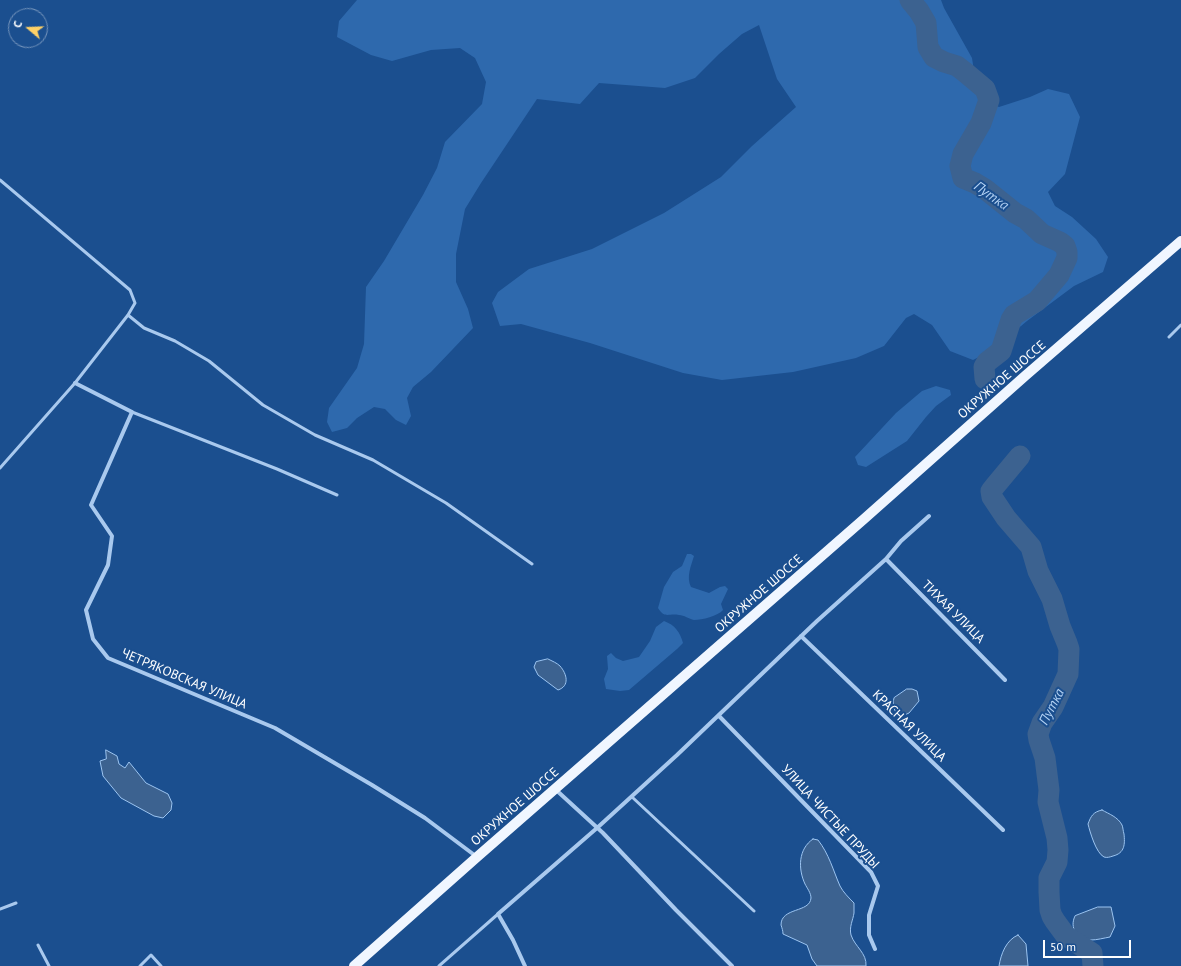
<!DOCTYPE html>
<html>
<head>
<meta charset="utf-8">
<style>
  body { margin:0 }
  #map { position:relative; width:1181px; height:966px; overflow:hidden; background:#1b4f8f; font-family:"PT Sans",sans-serif }
  canvas { display:block }
  .north { position:absolute; left:8px; top:8px; width:40px; height:40px; box-sizing:border-box; background:#1b4f8f; border:1px solid #7695bc; border-radius:50%; rotate:289deg; font-size:11px; font-weight:700; line-height:16px; text-align:center; color:#fff }
  .north::after { content:''; display:block; margin:auto; width:14px; height:18px; background:#ffd166; clip-path:polygon(50% 0,100% 100%,50% 72%,0 100%) }
  .scale { position:absolute; left:1043px; top:940px; width:88px; height:18px; box-sizing:border-box; border:2px solid #fff; border-top:0; padding-left:5px; font-size:12px; line-height:14px; white-space:nowrap; color:#fff; -webkit-text-stroke:3px #1b4f8f; paint-order:stroke }
</style>
</head>
<body>
<div id="map">
<canvas width="1181" height="966"></canvas>
<div class="north">С</div>
<div class="scale">50 m</div>
</div>
<script>
const ctx = document.querySelector('canvas').getContext('2d');
ctx.lineJoin = 'round';
function paint(path, color) { ctx.fillStyle = color; ctx.fill(path, 'evenodd'); }
function trace(path, color, width, dash) { ctx.strokeStyle = color; ctx.lineWidth = width; ctx.lineCap = dash ? 'butt' : 'round'; ctx.setLineDash(dash || []); ctx.stroke(path); }
function label(font, color, halo, rows, align = 'center') {
  ctx.font = font + ' "PT Sans",sans-serif'; ctx.lineWidth = 4; ctx.setLineDash([]); ctx.textBaseline = 'middle'; ctx.strokeStyle = halo; ctx.fillStyle = color; for (const [text, x, y, turn = 0] of rows) {
    ctx.save(); ctx.translate(x, y); ctx.rotate((+turn || 0) * Math.PI / 180); ctx.textAlign = isNaN(turn) ? turn : align; if (halo) ctx.strokeText(text, 0, 0); ctx.fillText(text, 0, 0); ctx.restore();
  }
}
paint(new Path2D(`
  M 357,0 L 941,0 L 944,8 L 972,58 L 978,97 L 999,107 L 1030,97 L 1048,89 L 1069,94 L 1080,117 L 1065,174 L 1048,192 L 1055,206 L 1072,217 L 1096,239 L 1108,257 L 1103,272 L 1074,286 L 1027,321 L 991,351 L 973,360 L 950,351 L 932,325 L 914,314 L 906,318 L 884,346 L 856,358 L 793,372 L 722,380 L 683,373 L 590,343 L 521,324 L 500,326 L 492,303 L 498,292 L 529,269 L 592,249 L 664,213 L 721,177 L 752,146 L 796,107 L 777,79 L 759,25 L 742,34 L 719,54 L 695,78 L 665,88 L 599,83 L 580,104 L 537,99 L 481,183 L 465,209 L 456,254 L 456,282 L 468,309 L 473,328 L 431,372 L 413,387 L 407,398 L 411,416 L 406,425 L 396,420 L 385,409 L 374,407 L 357,418 L 347,428 L 332,432 L 327,422 L 329,408 L 357,368 L 364,344 L 366,287 L 384,261 L 423,195 L 437,168 L 445,142 L 482,104 L 486,82 L 475,58 L 460,48 L 431,50 L 392,61 L 371,55 L 337,37 L 339,21 Z
  M 936,386 L 950,390 L 951,395 L 936,406 L 926,417 L 907,441 L 866,467 L 858,465 L 855,457 L 896,413 L 922,391 Z
  M 687,554 L 691,554 L 694,556 C 691,566 686,577 691,587 L 709,593 L 720,587 L 725,586 L 728,589 L 721,604 L 723,610 C 718,616 702,620 694,620 C 689,619 684,615 679,615 C 668,613 665,619 658,608 L 664,587 L 673,572 L 682,566 Z
  M 664,621 C 675,625 680,632 683,643 L 677,649 L 629,690 L 620,691 L 606,689 L 604,679 L 608,669 L 607,656 L 611,653 L 616,658 L 623,661 L 639,657 L 650,641 L 656,627 Z`), '#2e69ad');
const water = new Path2D(`
  M 548,659 C 552,661 557,663 560,666 C 567,674 570,686 558,690 L 538,675 L 534,667 L 536,662 Z
  M 907,689 L 912,689 L 917,691 L 919,701 L 909,713 L 900,717 C 894,712 892,705 894,698 Z
  M 106,750 L 117,756 L 119,764 L 125,768 L 129,762 L 146,783 L 168,794 L 172,803 L 171,810 L 163,818 L 154,816 L 121,798 L 103,776 L 100,761 L 106,759 Z
  M 1102,810 C 1109,814 1118,817 1122,825 C 1123,827 1123,831 1124,834 C 1125,844 1125,853 1113,856 C 1110,857 1107,858 1104,857 C 1096,853 1090,832 1088,824 C 1091,816 1093,812 1102,810 Z
  M 813,839 L 818,840 C 829,854 833,870 840,886 C 843,892 849,898 854,903 C 854,906 854,910 854,913 C 853,920 849,927 851,935 C 855,947 867,953 866,966 L 817,966 L 812,959 L 807,945 L 783,934 C 783,931 782,928 781,925 C 781,907 810,913 811,898 C 811,893 807,888 805,884 C 798,869 798,849 813,839 Z
  M 1098,907 L 1111,907 L 1115,926 L 1110,937 C 1104,938 1097,940 1091,940 C 1077,939 1069,928 1075,916 Z
  M 1018,935 L 1026,944 L 1028,966 L 999,966 C 1001,954 1006,940 1018,935 Z`);
paint(water, '#3c6290');
trace(water, '#9cc4f0', 1);
trace(new Path2D(`
  M 910,0 L 919,11 L 926,23 L 928,47 L 934,57 L 944,62 L 957,66 L 966,73 L 985,89 L 989,100 L 981,123 L 963,154 L 960,166 L 963,178 L 975,183 L 985,189 L 1015,213 L 1026,219 L 1042,234 L 1060,242 L 1065,246 L 1067,252 L 1067,258 L 1059,275 L 1037,301 L 1014,315 L 1011,320 L 1001,351 L 987,362 L 984,367 L 985,379
  M 1020,456 L 995,486 L 991,491 L 992,497 L 1006,518 L 1031,547 L 1038,571 L 1052,599 L 1060,626 L 1067,643 L 1069,649 L 1068,674 L 1053,707 L 1042,723 L 1038,734 L 1039,740 L 1045,758 L 1049,790 L 1048,802 L 1057,838 L 1058,850 L 1057,862 L 1049,878 L 1049,892 L 1050,910 L 1052,916 L 1055,921 L 1066,936 L 1092,953 L 1093,966`), '#3c6290', 21);
trace(new Path2D(`
  M 0,180 L 130,290 L 135,303 L 128,315 L 75,383 L 0,468
  M 128,315 L 144,328 L 175,341 L 209,361 L 263,405 L 315,435 L 373,460 L 446,503 L 532,564
  M 1169,337 L 1181,325
  M 132,412 L 277,469 L 337,495
  M 632,797 L 754,911
  M 0,909 L 16,903
  M 38,945 L 49,966
  M 140,966 L 151,955 L 161,966
  M 439,966 L 498,914`), '#a9c9ee', 3);
trace(new Path2D(`
  M 75,383 L 132,412 L 91,505 L 112,536 L 108,565 L 86,610 L 93,639 L 108,658 L 275,728 L 372,785 L 425,818 L 477,857
  M 886,559 L 1005,680
  M 801,636 L 1003,830
  M 719,716 L 871,872 L 878,886 L 869,915 L 869,935 L 875,949
  M 555,789 L 603,833 L 676,910 L 732,966
  M 525,966 L 513,940 L 498,914 L 597,828 L 677,755 L 817,621 L 886,559 L 901,541 L 929,516`), '#a9c9ee', 4);
trace(new Path2D(`
  M 354,966 L 477,857 L 864,519 L 1025,376 L 1181,241`), '#f0f6ff', 10);
label('13px', '#fff', '#1b4f8f', [
  ["ОКРУЖНОЕ ШОССЕ",1002,380,-41],
  ["ОКРУЖНОЕ ШОССЕ",759,594,-41],
  ["ТИХАЯ УЛИЦА",953,612,45],
  ["ЧЕТРЯКОВСКАЯ УЛИЦА",184,679,23],
  ["КРАСНАЯ УЛИЦА",909,726,44],
  ["ОКРУЖНОЕ ШОССЕ",515,807,-41],
  ["УЛИЦА ЧИСТЫЕ ПРУДЫ",830,817,47]
]);
label('italic 14px', '#b5d3f5', '#1b4f8f', [
  ["Путка",991,196,35],
  ["Путка",1052,707,-63]
]);
</script>
</body>
</html>
